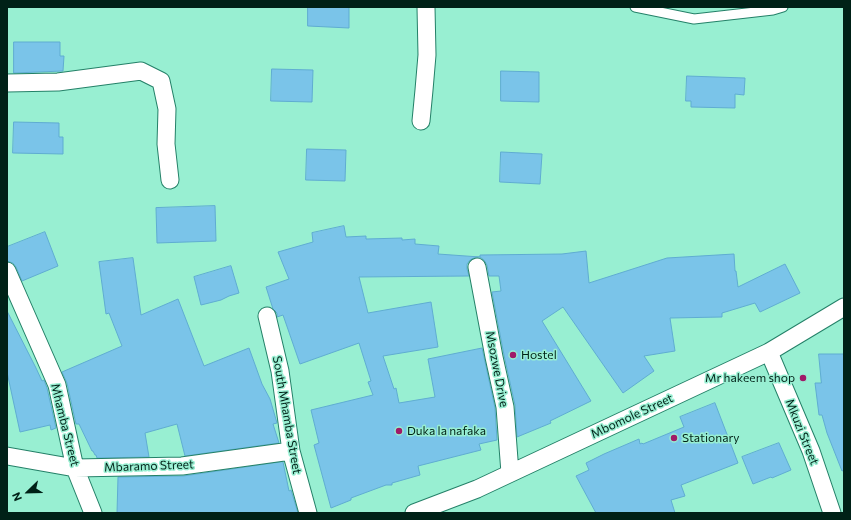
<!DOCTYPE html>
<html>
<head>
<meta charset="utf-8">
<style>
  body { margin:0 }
  #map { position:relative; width:851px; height:520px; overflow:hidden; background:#98efd2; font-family:Commissioner,sans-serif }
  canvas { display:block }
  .frame { position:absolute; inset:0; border:8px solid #002117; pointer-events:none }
  .north { position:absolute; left:8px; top:472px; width:40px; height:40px; -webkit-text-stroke:3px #98efd2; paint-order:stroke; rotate:247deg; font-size:11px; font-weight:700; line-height:16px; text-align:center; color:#002117 }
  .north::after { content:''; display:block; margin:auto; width:14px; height:18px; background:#002117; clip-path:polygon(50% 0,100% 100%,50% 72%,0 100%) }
</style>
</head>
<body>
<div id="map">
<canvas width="851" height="520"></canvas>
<div class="frame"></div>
<div class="north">N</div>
</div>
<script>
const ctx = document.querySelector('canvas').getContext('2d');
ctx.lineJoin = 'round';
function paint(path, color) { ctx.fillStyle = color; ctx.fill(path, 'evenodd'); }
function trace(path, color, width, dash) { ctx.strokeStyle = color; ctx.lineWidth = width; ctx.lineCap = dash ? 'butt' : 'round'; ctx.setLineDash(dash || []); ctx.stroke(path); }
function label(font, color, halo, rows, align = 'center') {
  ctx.font = font + ' Commissioner,sans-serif'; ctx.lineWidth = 3; ctx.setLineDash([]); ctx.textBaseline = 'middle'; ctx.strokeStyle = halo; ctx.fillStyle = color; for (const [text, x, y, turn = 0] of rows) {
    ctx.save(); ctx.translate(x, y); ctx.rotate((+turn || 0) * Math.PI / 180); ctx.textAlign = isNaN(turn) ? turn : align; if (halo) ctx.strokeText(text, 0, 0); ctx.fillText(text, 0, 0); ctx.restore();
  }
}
const building = new Path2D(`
  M 308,7 L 349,7 L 349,28 L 308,26 Z
  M 14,42 L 60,42 L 60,56 L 64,56 L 63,71 L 14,73 Z
  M 272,69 L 313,70 L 312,102 L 271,101 Z
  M 501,71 L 539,72 L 539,102 L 501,101 Z
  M 687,76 L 745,78 L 744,95 L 735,94 L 735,108 L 691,107 L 691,101 L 686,101 Z
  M 14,122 L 59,123 L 59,137 L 63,137 L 63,154 L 13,153 Z
  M 307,149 L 346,150 L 345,181 L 306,180 Z
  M 501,152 L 542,154 L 540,184 L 500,182 Z
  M 215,206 L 216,241 L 157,243 L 156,208 Z
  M 344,226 L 346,237 L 366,236 L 366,239 L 402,238 L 402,240 L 415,239 L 415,244 L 439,246 L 438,254 L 480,257 L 480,255 L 562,254 L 586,251 L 589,283 L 667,258 L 734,254 L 735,271 L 736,271 L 738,287 L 785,264 L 800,293 L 760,312 L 755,303 L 722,313 L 722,317 L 670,318 L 675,351 L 644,356 L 654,371 L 623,393 L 563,307 L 542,321 L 591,401 L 550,421 L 551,423 L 517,437 L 515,405 L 504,355 L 492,292 L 501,291 L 499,276 L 489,276 L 487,265 L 484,260 L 480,257 L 476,257 L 470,260 L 467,264 L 467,269 L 469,276 L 359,277 L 368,313 L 431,302 L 438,347 L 383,356 L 394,389 L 396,388 L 399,403 L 435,397 L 428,359 L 482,348 L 495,408 L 497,440 L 479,444 L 481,450 L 418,466 L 420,475 L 392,483 L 392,485 L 386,485 L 351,498 L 351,500 L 331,508 L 314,445 L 319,443 L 311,410 L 373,395 L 368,382 L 371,381 L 359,343 L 300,364 L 283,315 L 277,317 L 277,313 L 273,309 L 266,287 L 289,279 L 278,252 L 313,242 L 312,233 Z
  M 45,232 L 58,266 L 22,281 L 16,267 L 13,263 L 7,261 L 7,247 Z
  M 133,258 L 141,315 L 178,299 L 204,366 L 249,348 L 262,384 L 270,399 L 277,423 L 273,424 L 279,443 L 185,456 L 177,424 L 145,433 L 149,457 L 97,458 L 96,455 L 95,455 L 93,451 L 92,451 L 79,424 L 76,424 L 67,383 L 62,372 L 122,346 L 109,313 L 106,314 L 99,262 Z
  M 231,266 L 239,293 L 229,296 L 221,300 L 201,305 L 194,277 Z
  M 7,311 L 36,368 L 42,381 L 44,380 L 47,388 L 56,428 L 51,430 L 50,425 L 20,432 L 7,372 Z
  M 819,354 L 844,354 L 844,470 L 842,471 L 827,433 L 822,415 L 819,415 L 815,383 L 821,383 Z
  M 715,403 L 738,463 L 681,485 L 685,496 L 671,500 L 675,513 L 596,513 L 576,476 L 589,470 L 586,463 L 604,454 L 639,439 L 640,444 L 642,443 L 643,444 L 684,427 L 680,417 Z
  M 779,443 L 791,470 L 772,478 L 771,477 L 753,484 L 742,457 Z
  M 283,462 L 289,491 L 291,490 L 298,513 L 117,513 L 118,477 L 183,476 Z`);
paint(building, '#7ac4e9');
trace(building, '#5facd1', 1);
const lane = new Path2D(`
  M 635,7 L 694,19 L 773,10 L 783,7`);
const street = new Path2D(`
  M 7,83 L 58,82 L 141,71 L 161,81 L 167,109 L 166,144 L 170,180
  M 421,121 L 424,90 L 427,55 L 426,7
  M 477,267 L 494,357 L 505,407 L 510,473
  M 7,271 L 57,385 L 75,468 L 93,513
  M 267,316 L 280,371 L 291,451 L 308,513
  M 769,352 L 811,451 L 832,513
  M 7,456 L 75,468 L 182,466 L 291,451
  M 414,513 L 477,489 L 769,352 L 844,307`);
trace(lane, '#248168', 11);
trace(street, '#248168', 19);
trace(lane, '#fff', 9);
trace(street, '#fff', 17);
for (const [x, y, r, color] of [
  [513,355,4,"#a01a68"],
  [803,378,4,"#a01a68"],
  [399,431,4,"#a01a68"],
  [674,438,4,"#a01a68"]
]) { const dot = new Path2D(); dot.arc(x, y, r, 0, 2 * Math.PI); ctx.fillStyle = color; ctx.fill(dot); trace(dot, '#98efd2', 1.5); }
label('12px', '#002117', '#98efd2', [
  ["Hostel",521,355],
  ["Mr hakeem shop",795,378,"right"],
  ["Duka la nafaka",407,431],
  ["Stationary",682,438]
], 'left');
label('12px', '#002117', '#98efd2', [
  ["Msozwe Drive",497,369,79],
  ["South Mhamba Street",287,415,80],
  ["Mbomole Street",632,416,-25],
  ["Mhamba Street",65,425,76],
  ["Mkuzi Street",802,432,68],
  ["Mbaramo Street",149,466,-2]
]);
</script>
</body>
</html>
